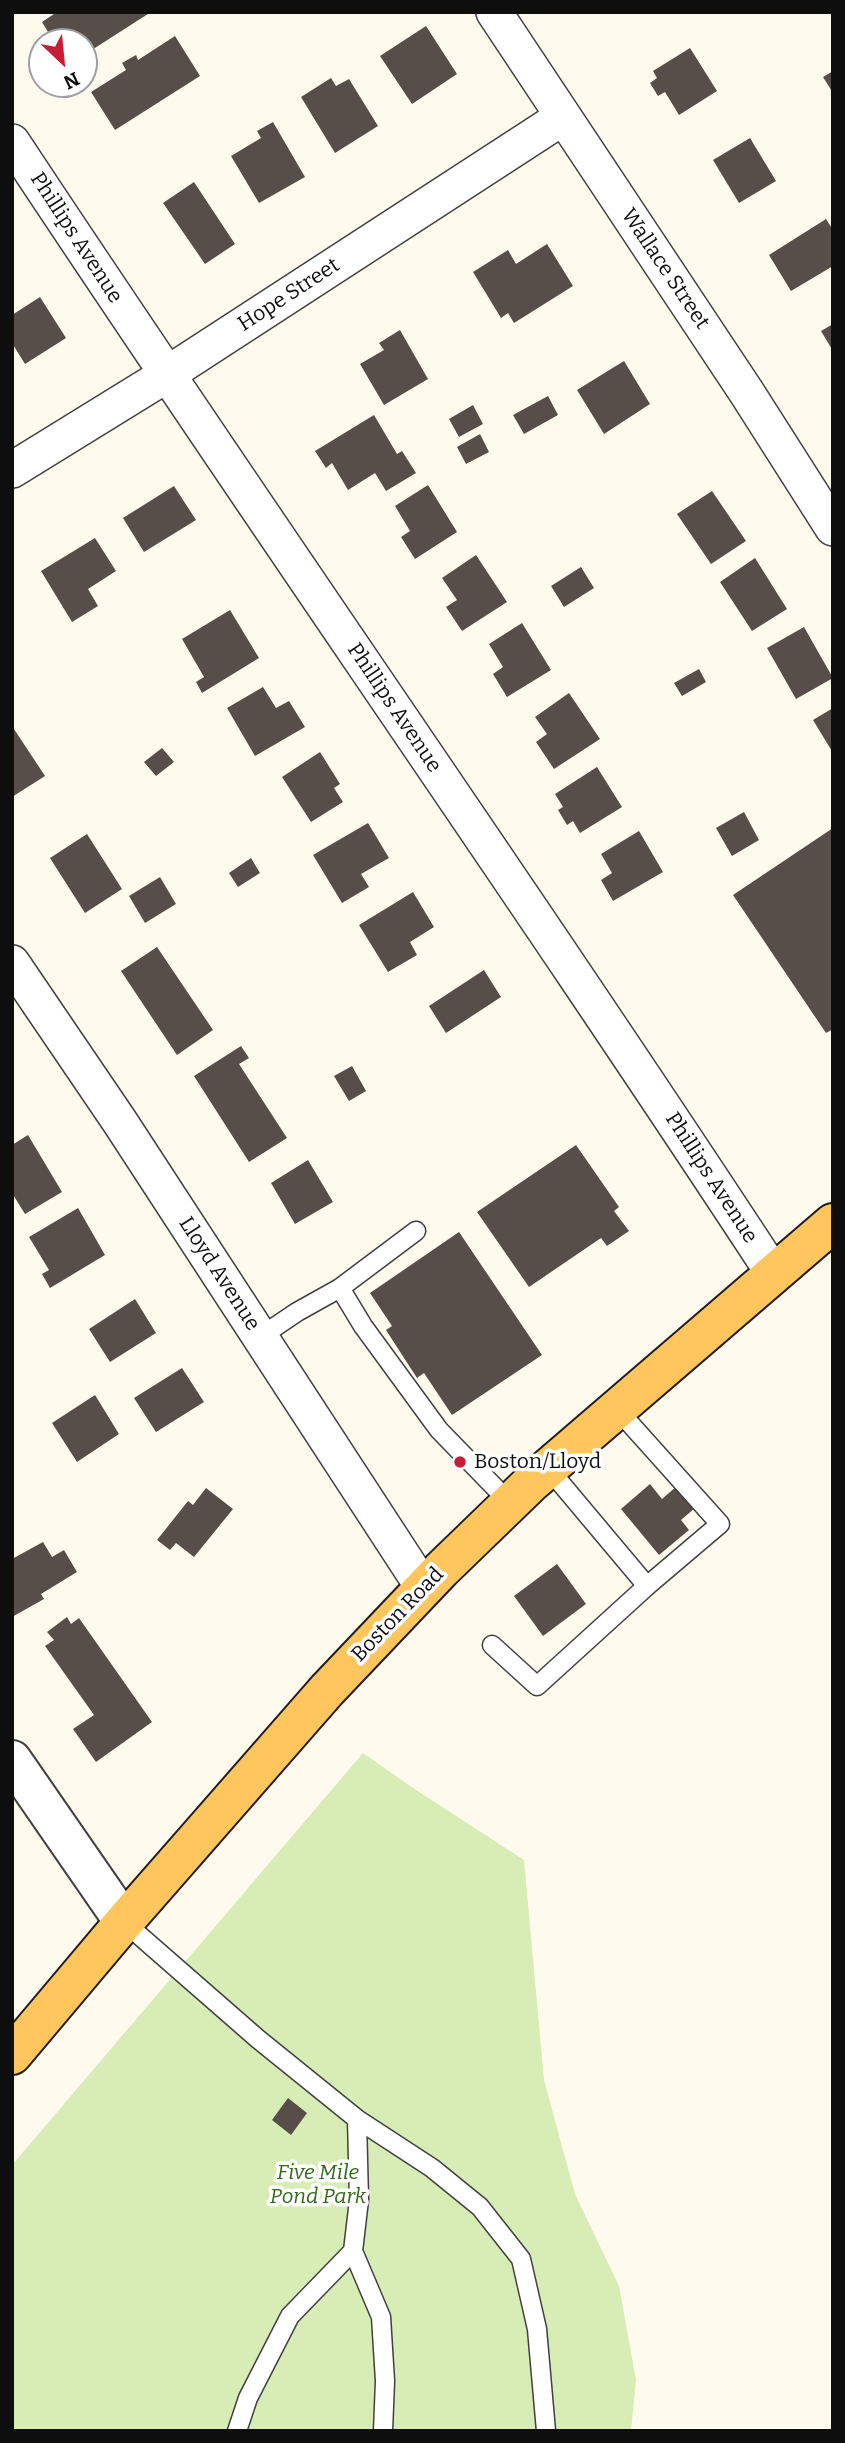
<!DOCTYPE html>
<html>
<head>
<meta charset="utf-8">
<style>
  body { margin:0 }
  #map { position:relative; width:845px; height:2443px; overflow:hidden; background:#fffaee; font-family:Bitter,serif }
  canvas { display:block }
  .frame { position:absolute; inset:0; border:14px solid #0e0e0e; pointer-events:none }
  .north { position:absolute; left:28px; top:28px; width:70px; height:70px; box-sizing:border-box; background:#fff; border:2px solid #9f9f9f; border-radius:50%; rotate:154deg; font-size:19px; font-weight:700; line-height:28px; text-align:center; color:#0e0e0e }
  .north::after { content:''; display:block; margin:auto; width:24px; height:32px; background:#c81c37; clip-path:polygon(50% 0,100% 100%,50% 72%,0 100%) }
</style>
</head>
<body>
<div id="map">
<canvas width="845" height="2443"></canvas>
<div class="frame"></div>
<div class="north">N</div>
</div>
<script>
const ctx = document.querySelector('canvas').getContext('2d');
ctx.lineJoin = 'round';
function paint(path, color) { ctx.fillStyle = color; ctx.fill(path, 'evenodd'); }
function trace(path, color, width, dash) { ctx.strokeStyle = color; ctx.lineWidth = width; ctx.lineCap = dash ? 'butt' : 'round'; ctx.setLineDash(dash || []); ctx.stroke(path); }
function label(font, color, halo, rows, align = 'center') {
  ctx.font = font + ' Bitter,serif'; ctx.lineWidth = 7; ctx.setLineDash([]); ctx.textBaseline = 'middle'; ctx.strokeStyle = halo; ctx.fillStyle = color; for (const [text, x, y, turn = 0] of rows) {
    ctx.save(); ctx.translate(x, y); ctx.rotate((+turn || 0) * Math.PI / 180); ctx.textAlign = isNaN(turn) ? turn : align; if (halo) ctx.strokeText(text, 0, 0); ctx.fillText(text, 0, 0); ctx.restore();
  }
}
paint(new Path2D(`
  M 363,1753 L 410,1786 L 524,1860 L 544,2080 L 575,2194 L 619,2286 L 636,2380 L 631,2431 L 12,2431 L 12,2165 Z`), '#d8ecb5');
paint(new Path2D(`
  M 57,12 L 151,12 L 84,55 L 84,42 L 54,42 L 42,22 Z
  M 426,26 L 457,74 L 412,104 L 380,56 Z
  M 175,36 L 200,76 L 115,130 L 91,92 L 126,70 L 122,63 L 136,55 L 138,60 Z
  M 690,48 L 717,91 L 679,115 L 665,92 L 658,96 L 650,83 L 657,78 L 653,71 Z
  M 833,71 L 833,93 L 823,77 Z
  M 331,78 L 336,86 L 349,79 L 378,126 L 335,153 L 301,97 Z
  M 273,122 L 305,177 L 259,203 L 231,156 L 261,138 L 257,131 Z
  M 750,138 L 776,181 L 739,203 L 713,160 Z
  M 194,182 L 235,244 L 205,264 L 163,203 Z
  M 826,219 L 833,230 L 833,266 L 791,291 L 769,255 Z
  M 547,244 L 573,286 L 514,323 L 508,313 L 501,318 L 473,272 L 508,250 L 516,264 Z
  M 40,297 L 66,338 L 25,364 L 12,343 L 12,315 Z
  M 833,324 L 833,351 L 821,331 Z
  M 400,330 L 428,379 L 384,405 L 360,364 L 384,350 L 379,343 Z
  M 624,361 L 650,404 L 604,434 L 577,390 Z
  M 548,396 L 558,415 L 524,434 L 513,415 Z
  M 473,405 L 483,424 L 459,437 L 449,419 Z
  M 374,415 L 397,454 L 402,451 L 416,473 L 386,491 L 375,473 L 348,490 L 332,463 L 326,468 L 315,451 Z
  M 480,434 L 489,452 L 466,464 L 457,447 Z
  M 428,485 L 457,532 L 415,559 L 401,537 L 410,531 L 395,506 Z
  M 174,486 L 196,520 L 144,552 L 123,518 Z
  M 712,491 L 746,541 L 711,564 L 677,514 Z
  M 95,538 L 116,571 L 88,589 L 98,606 L 72,622 L 41,571 Z
  M 476,555 L 507,602 L 462,631 L 446,607 L 457,600 L 442,578 Z
  M 755,558 L 787,609 L 752,631 L 720,582 Z
  M 581,567 L 594,588 L 564,607 L 551,586 Z
  M 230,610 L 259,658 L 202,693 L 196,682 L 204,677 L 182,639 Z
  M 522,623 L 551,670 L 507,697 L 493,674 L 503,667 L 489,644 Z
  M 804,627 L 833,678 L 796,699 L 767,648 Z
  M 699,669 L 706,682 L 682,696 L 674,683 Z
  M 263,687 L 276,708 L 289,701 L 305,727 L 255,756 L 227,708 Z
  M 569,693 L 600,739 L 554,769 L 536,742 L 547,734 L 535,717 Z
  M 833,708 L 833,753 L 813,720 Z
  M 12,726 L 45,776 L 12,797 Z
  M 162,748 L 174,762 L 156,776 L 144,762 Z
  M 320,752 L 340,784 L 334,788 L 343,802 L 311,822 L 282,777 Z
  M 597,767 L 622,807 L 580,833 L 573,821 L 567,825 L 558,810 L 563,807 L 555,794 Z
  M 744,812 L 759,840 L 732,856 L 716,828 Z
  M 368,823 L 389,858 L 361,874 L 369,887 L 342,903 L 313,855 Z
  M 833,828 L 833,1029 L 826,1033 L 733,895 Z
  M 639,831 L 663,872 L 613,901 L 601,880 L 612,873 L 601,854 Z
  M 87,834 L 122,889 L 85,913 L 50,858 Z
  M 251,858 L 260,873 L 238,887 L 229,873 Z
  M 160,877 L 176,904 L 145,923 L 129,896 Z
  M 413,892 L 434,927 L 410,942 L 417,955 L 388,972 L 359,925 Z
  M 157,947 L 213,1030 L 177,1055 L 121,971 Z
  M 484,970 L 501,997 L 446,1033 L 429,1006 Z
  M 241,1046 L 249,1058 L 239,1064 L 287,1138 L 249,1162 L 194,1076 Z
  M 352,1066 L 366,1091 L 349,1101 L 334,1076 Z
  M 28,1135 L 62,1192 L 25,1214 L 12,1193 L 12,1145 Z
  M 576,1145 L 619,1207 L 614,1211 L 629,1231 L 607,1246 L 601,1238 L 529,1287 L 477,1212 Z
  M 308,1160 L 333,1202 L 295,1224 L 271,1183 Z
  M 78,1208 L 105,1255 L 50,1288 L 42,1274 L 49,1270 L 29,1237 Z
  M 459,1232 L 542,1355 L 452,1415 L 424,1373 L 417,1378 L 386,1330 L 392,1326 L 370,1293 Z
  M 135,1299 L 156,1333 L 110,1362 L 89,1329 Z
  M 182,1368 L 204,1402 L 156,1432 L 134,1398 Z
  M 95,1395 L 119,1434 L 77,1462 L 52,1423 Z
  M 650,1484 L 662,1499 L 677,1486 L 695,1508 L 681,1520 L 689,1530 L 659,1555 L 621,1509 Z
  M 206,1488 L 233,1509 L 194,1557 L 176,1543 L 170,1550 L 157,1540 L 188,1501 L 193,1505 Z
  M 43,1542 L 52,1557 L 64,1550 L 77,1572 L 41,1594 L 44,1599 L 12,1617 L 12,1559 Z
  M 557,1564 L 586,1604 L 543,1636 L 514,1596 Z
  M 67,1617 L 71,1624 L 79,1618 L 152,1722 L 96,1762 L 73,1729 L 94,1715 L 45,1646 L 54,1640 L 47,1632 Z
  M 288,2098 L 307,2113 L 291,2135 L 272,2120 Z`), '#574d49');
const service = new Path2D(`
  M 340,1288 L 416,1231
  M 260,1337 L 297,1312 L 340,1288 L 363,1326 L 439,1430 L 510,1503
  M 548,1468 L 647,1586 L 720,1524 L 617,1409
  M 492,1645 L 537,1686 L 647,1586
  M 124,1922 L 258,2039 L 357,2119 L 432,2168 L 480,2207 L 521,2259 L 537,2329 L 546,2431
  M 357,2119 L 359,2200 L 353,2251 L 381,2317 L 385,2381 L 383,2431
  M 237,2431 L 248,2398 L 290,2316 L 353,2251`);
const minor = new Path2D(`
  M 494,12 L 747,393 L 833,528
  M 12,142 C 263,522 525,894 774,1274
  M 12,470 L 166,375 L 563,117
  M 12,963 L 120,1122 L 423,1587`);
const tertiary = new Path2D(`
  M 12,1760 L 124,1922`);
const primary = new Path2D(`
  M 12,2055 L 124,1922 L 327,1690 L 441,1570 L 532,1482 L 833,1223`);
trace(service, '#414141', 21);
trace(minor, '#414141', 38);
trace(tertiary, '#414141', 42);
trace(primary, '#1f1f1f', 42);
trace(service, '#fff', 18);
trace(minor, '#fff', 35);
trace(tertiary, '#fff', 38);
trace(primary, '#ffc65e', 38);
for (const [x, y, r, color] of [
  [460,1462,7,"#c81c37"]
]) { const dot = new Path2D(); dot.arc(x, y, r, 0, 2 * Math.PI); ctx.fillStyle = color; ctx.fill(dot); trace(dot, '#fff', 2.5); }
label('21px', '#0e0e0e', '#fff', [
  ["Phillips Avenue",76,238,57],
  ["Wallace Street",665,269,56],
  ["Hope Street",289,295,-33],
  ["Phillips Avenue",394,708,56],
  ["Phillips Avenue",711,1178,57],
  ["Lloyd Avenue",219,1274,57],
  ["Boston Road",398,1615,-46]
]);
label('21px', '#0e0e0e', '#fff', [
  ["Boston/Lloyd",474,1462]
], 'left');
label('italic 21px', '#336a19', '#fff', [
  ["Five Mile",318,2173],
  ["Pond Park",318,2197]
]);
</script>
</body>
</html>
